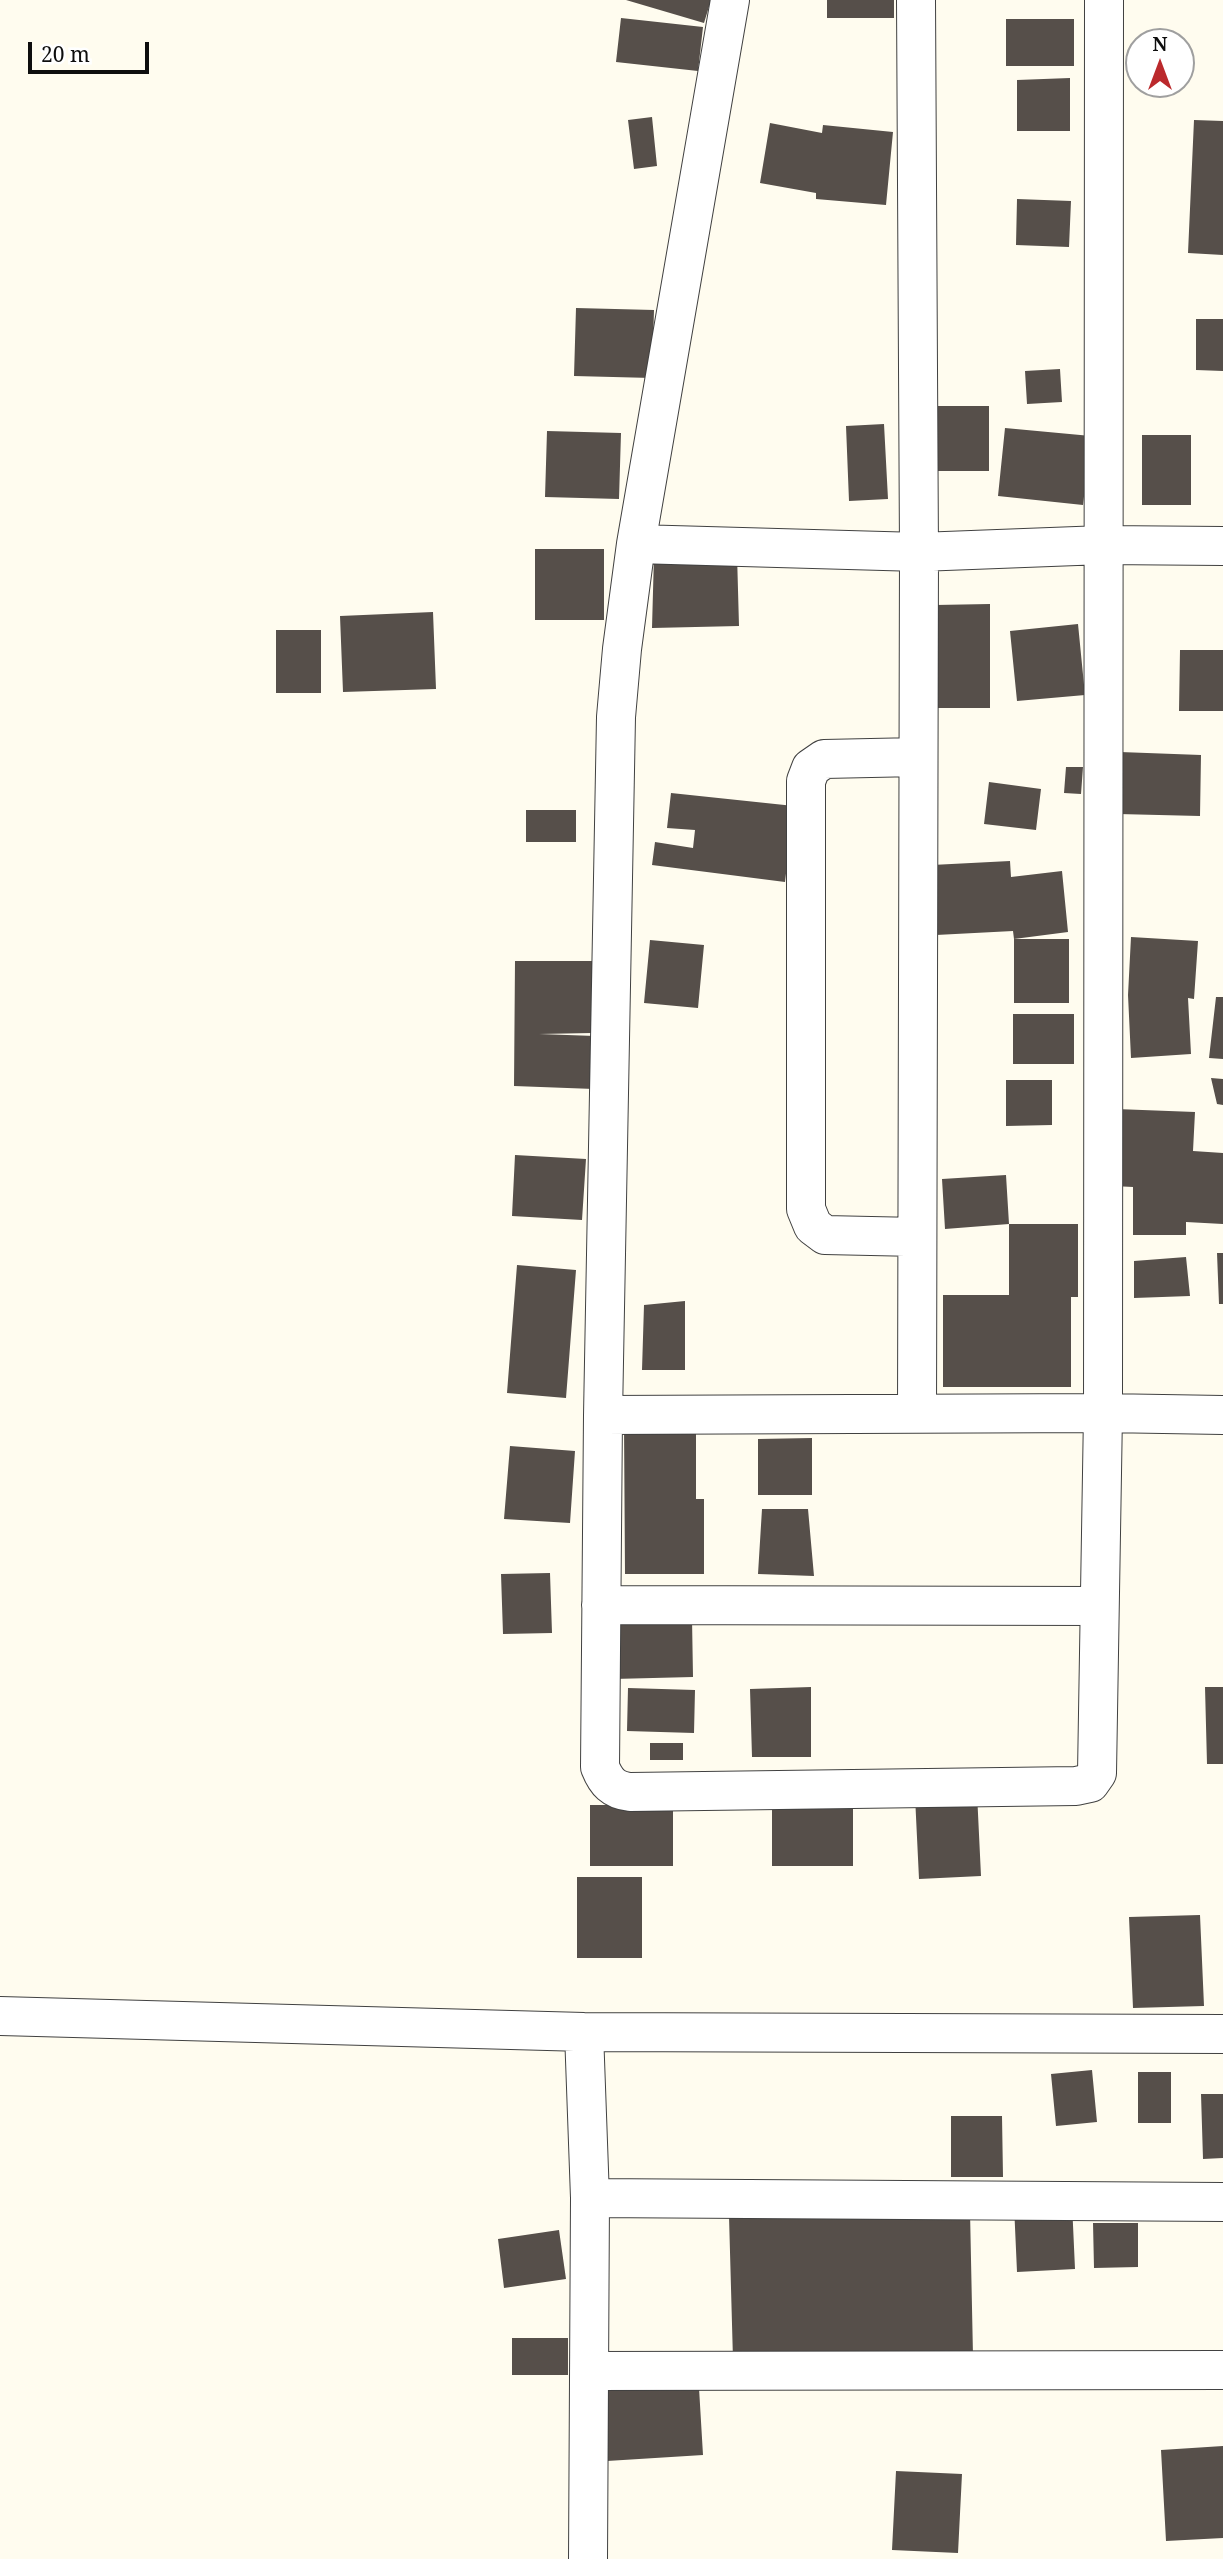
<!DOCTYPE html>
<html>
<head>
<meta charset="utf-8">
<style>
  body { margin:0 }
  #map { position:relative; width:1223px; height:2559px; overflow:hidden; background:#fffcef; font-family:"Noto Serif",serif }
  canvas { display:block }
  .north { position:absolute; left:1125px; top:28px; width:70px; height:70px; box-sizing:border-box; background:#fff; border:2px solid #9f9f9f; border-radius:50%; rotate:0deg; font-size:19px; font-weight:700; line-height:28px; text-align:center; color:#0e0e0e }
  .north::after { content:''; display:block; margin:auto; width:24px; height:32px; background:#bb292c; clip-path:polygon(50% 0,100% 100%,50% 72%,0 100%) }
  .scale { position:absolute; left:28px; top:42px; width:121px; height:32px; box-sizing:border-box; border:4px solid #0e0e0e; border-top:0; padding-left:9px; font-size:21px; line-height:24px; white-space:nowrap; color:#0e0e0e; -webkit-text-stroke:5px #fff; paint-order:stroke }
</style>
</head>
<body>
<div id="map">
<canvas width="1223" height="2559"></canvas>
<div class="north">N</div>
<div class="scale">20 m</div>
</div>
<script>
const ctx = document.querySelector('canvas').getContext('2d');
ctx.lineJoin = 'round';
function paint(path, color) { ctx.fillStyle = color; ctx.fill(path, 'evenodd'); }
function trace(path, color, width, dash) { ctx.strokeStyle = color; ctx.lineWidth = width; ctx.lineCap = dash ? 'butt' : 'round'; ctx.setLineDash(dash || []); ctx.stroke(path); }
paint(new Path2D(`
  M 626,0 L 711,0 L 704,23 Z
  M 827,0 L 894,0 L 894,18 L 827,18 Z
  M 621,18 L 703,27 L 698,71 L 616,62 Z
  M 1006,19 L 1074,19 L 1074,66 L 1006,66 Z
  M 1070,78 L 1070,131 L 1017,131 L 1017,80 Z
  M 652,117 L 657,166 L 634,169 L 628,120 Z
  M 1194,120 L 1223,121 L 1223,255 L 1188,253 Z
  M 770,123 L 822,133 L 823,125 L 893,132 L 886,205 L 816,199 L 816,193 L 760,183 Z
  M 1017,199 L 1071,201 L 1069,247 L 1016,245 Z
  M 576,308 L 654,310 L 652,378 L 574,376 Z
  M 1196,319 L 1223,319 L 1223,371 L 1196,370 Z
  M 1060,369 L 1062,402 L 1027,404 L 1025,371 Z
  M 938,406 L 989,406 L 989,471 L 938,471 Z
  M 884,424 L 888,499 L 849,501 L 846,426 Z
  M 1005,428 L 1091,436 L 1083,505 L 998,496 Z
  M 547,431 L 621,433 L 619,499 L 545,497 Z
  M 1142,435 L 1191,435 L 1191,505 L 1142,505 Z
  M 535,549 L 604,549 L 604,620 L 535,620 Z
  M 737,554 L 739,626 L 652,628 L 654,555 Z
  M 990,604 L 990,708 L 936,708 L 935,605 Z
  M 433,612 L 436,689 L 343,692 L 340,616 Z
  M 1078,624 L 1085,695 L 1017,701 L 1010,631 Z
  M 276,630 L 321,630 L 321,693 L 276,693 Z
  M 1180,650 L 1223,650 L 1223,711 L 1179,711 Z
  M 1120,752 L 1201,755 L 1200,816 L 1118,814 Z
  M 1066,767 L 1083,767 L 1081,794 L 1064,793 Z
  M 989,782 L 1041,789 L 1036,830 L 984,824 Z
  M 671,793 L 794,806 L 785,882 L 652,865 L 655,842 L 693,848 L 695,830 L 667,828 Z
  M 526,810 L 576,810 L 576,842 L 526,842 Z
  M 1010,861 L 1011,877 L 1062,871 L 1068,932 L 1014,939 L 1013,931 L 936,935 L 932,865 Z
  M 1131,937 L 1198,941 L 1194,999 L 1188,998 L 1191,1054 L 1131,1058 L 1128,995 Z
  M 1014,939 L 1069,939 L 1069,1003 L 1014,1003 Z
  M 650,940 L 704,945 L 698,1008 L 644,1003 Z
  M 515,961 L 592,961 L 592,1033 L 539,1034 L 595,1036 L 594,1089 L 514,1086 Z
  M 1216,997 L 1223,997 L 1223,1059 L 1209,1058 Z
  M 1013,1014 L 1074,1014 L 1074,1064 L 1013,1064 Z
  M 1211,1078 L 1223,1079 L 1223,1105 L 1217,1104 Z
  M 1006,1080 L 1052,1080 L 1052,1125 L 1006,1126 Z
  M 1116,1109 L 1195,1112 L 1193,1151 L 1223,1153 L 1223,1224 L 1186,1222 L 1186,1235 L 1133,1235 L 1133,1187 L 1113,1186 Z
  M 515,1155 L 586,1159 L 582,1220 L 512,1216 Z
  M 1006,1175 L 1009,1224 L 945,1229 L 942,1179 Z
  M 1009,1224 L 1078,1224 L 1078,1297 L 1071,1297 L 1071,1387 L 943,1387 L 943,1295 L 1009,1295 Z
  M 1217,1253 L 1223,1253 L 1223,1304 L 1219,1304 Z
  M 1186,1257 L 1190,1296 L 1134,1298 L 1134,1261 Z
  M 517,1265 L 576,1270 L 566,1398 L 507,1393 Z
  M 685,1301 L 685,1370 L 642,1370 L 644,1305 Z
  M 624,1425 L 696,1425 L 696,1499 L 704,1499 L 704,1574 L 625,1574 Z
  M 812,1438 L 812,1495 L 758,1495 L 758,1439 Z
  M 510,1446 L 575,1451 L 570,1523 L 504,1519 Z
  M 762,1509 L 808,1509 L 814,1576 L 758,1574 Z
  M 550,1573 L 552,1633 L 503,1634 L 501,1574 Z
  M 692,1618 L 693,1677 L 613,1679 L 612,1620 Z
  M 811,1687 L 811,1757 L 752,1757 L 750,1689 Z
  M 1205,1687 L 1223,1687 L 1223,1764 L 1207,1764 Z
  M 628,1688 L 695,1690 L 694,1733 L 627,1731 Z
  M 650,1743 L 683,1743 L 683,1760 L 650,1760 Z
  M 977,1793 L 981,1876 L 919,1879 L 915,1796 Z
  M 772,1800 L 853,1800 L 853,1866 L 772,1866 Z
  M 590,1805 L 673,1805 L 673,1866 L 590,1866 Z
  M 577,1877 L 642,1877 L 642,1958 L 577,1958 Z
  M 1200,1915 L 1204,2006 L 1133,2008 L 1129,1917 Z
  M 1092,2070 L 1097,2122 L 1056,2126 L 1051,2074 Z
  M 1138,2072 L 1171,2072 L 1171,2123 L 1138,2123 Z
  M 1201,2094 L 1223,2094 L 1223,2158 L 1203,2159 Z
  M 951,2116 L 1002,2116 L 1003,2177 L 951,2177 Z
  M 1072,2203 L 1075,2269 L 1017,2272 L 1014,2205 Z
  M 970,2211 L 973,2356 L 733,2360 L 729,2216 Z
  M 1093,2223 L 1138,2223 L 1138,2267 L 1094,2268 Z
  M 559,2230 L 566,2279 L 504,2288 L 498,2239 Z
  M 512,2338 L 568,2338 L 568,2375 L 512,2375 Z
  M 698,2371 L 703,2455 L 607,2461 L 602,2377 Z
  M 1223,2446 L 1223,2538 L 1166,2541 L 1161,2450 Z
  M 896,2471 L 962,2474 L 958,2553 L 892,2550 Z`), '#564f4a');
const minor = new Path2D(`
  M 730,0 L 636,544 L 622,649 L 616,717 L 603,1415 L 600,1767 C 606,1782 613,1790 630,1792 L 1076,1786 L 1090,1783 L 1097,1773 L 1103,1413 L 1104,0
  M 916,0 L 919,552 L 917,1413
  M 636,544 L 919,552 L 1103,545 L 1223,546
  M 917,1237 L 825,1235 L 813,1226 L 806,1209 L 806,781 L 811,768 L 824,759 L 918,757
  M 603,1415 L 1103,1413 L 1223,1415
  M 601,1605 L 1099,1606
  M 0,2016 L 584,2032 L 1223,2034
  M 584,2032 L 590,2198 L 588,2559
  M 590,2198 L 1223,2202
  M 589,2371 L 1223,2370`);
trace(minor, '#414141', 40);
trace(minor, '#fff', 38);
</script>
</body>
</html>
